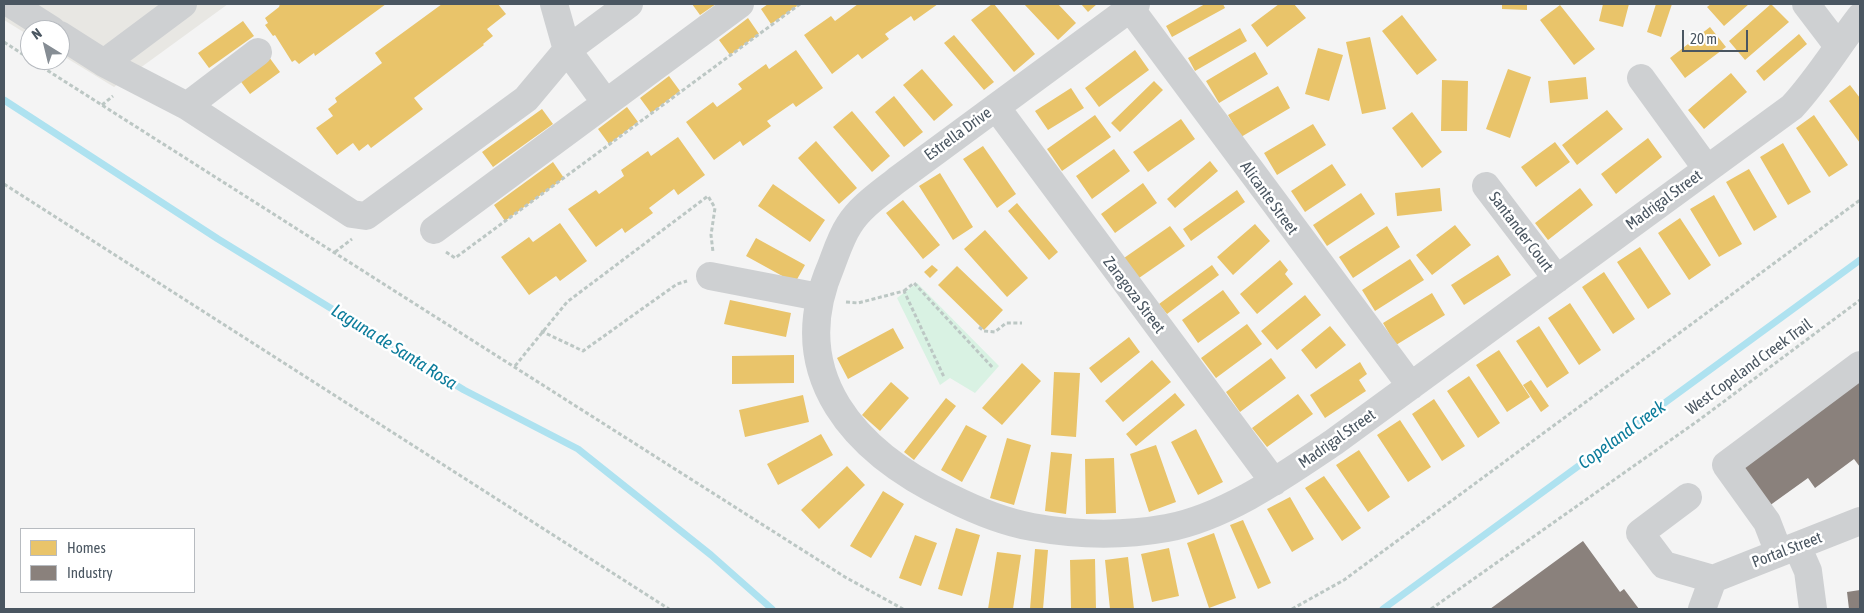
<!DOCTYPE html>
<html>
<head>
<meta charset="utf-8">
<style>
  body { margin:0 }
  #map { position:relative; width:1864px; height:613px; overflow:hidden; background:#f4f4f4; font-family:"Asap Condensed",sans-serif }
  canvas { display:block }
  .frame { position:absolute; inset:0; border:5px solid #4a5661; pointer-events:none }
  .legend { position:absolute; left:20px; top:528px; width:175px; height:65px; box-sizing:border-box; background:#fff; border:1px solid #b7bbc0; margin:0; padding:6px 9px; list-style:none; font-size:15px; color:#4a5661 }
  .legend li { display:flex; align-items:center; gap:10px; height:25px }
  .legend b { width:25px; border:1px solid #b7bbc0 }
  .north { position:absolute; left:20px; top:20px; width:50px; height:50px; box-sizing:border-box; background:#fff; border:1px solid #b7bbc0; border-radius:50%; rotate:324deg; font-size:14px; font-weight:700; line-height:20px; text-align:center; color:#4a5661 }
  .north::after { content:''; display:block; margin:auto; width:18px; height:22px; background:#868d94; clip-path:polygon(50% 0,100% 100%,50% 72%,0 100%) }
  .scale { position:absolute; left:1682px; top:30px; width:66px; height:22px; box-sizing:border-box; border:2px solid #4a5661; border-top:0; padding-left:6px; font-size:15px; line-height:18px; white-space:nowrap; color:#4a5661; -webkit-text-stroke:4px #fff; paint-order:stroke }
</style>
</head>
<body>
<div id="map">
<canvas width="1864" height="613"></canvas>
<div class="frame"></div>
<ul class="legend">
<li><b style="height:14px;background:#e9c46a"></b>Homes</li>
<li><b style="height:14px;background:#8a817c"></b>Industry</li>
</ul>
<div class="north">N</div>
<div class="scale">20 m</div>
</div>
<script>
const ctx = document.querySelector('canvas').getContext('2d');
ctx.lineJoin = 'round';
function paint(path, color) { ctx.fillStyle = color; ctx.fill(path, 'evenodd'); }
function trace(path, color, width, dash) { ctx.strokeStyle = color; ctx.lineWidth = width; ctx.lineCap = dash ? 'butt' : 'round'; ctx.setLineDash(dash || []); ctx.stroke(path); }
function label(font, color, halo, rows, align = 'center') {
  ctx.font = font + ' "Asap Condensed",sans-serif'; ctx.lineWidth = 5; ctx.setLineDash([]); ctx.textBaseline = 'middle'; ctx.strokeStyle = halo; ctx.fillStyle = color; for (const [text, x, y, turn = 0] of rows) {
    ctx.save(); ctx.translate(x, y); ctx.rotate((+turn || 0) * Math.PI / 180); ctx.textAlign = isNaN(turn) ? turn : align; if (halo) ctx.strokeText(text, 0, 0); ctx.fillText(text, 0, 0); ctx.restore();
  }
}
paint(new Path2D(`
  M 4,4 L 228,4 L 114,87 L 60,54 L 60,30 L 30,30 L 30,36 L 4,20 Z`), '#e8e7e3');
paint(new Path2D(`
  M 917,283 L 999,366 L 975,393 L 950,378 L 940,385 L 897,298 Z`), '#d9f2e3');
paint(new Path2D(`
  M 280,4 L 386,4 L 315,56 L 314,53 L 299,64 L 295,60 L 292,62 L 275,35 L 273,36 L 265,25 L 268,23 L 265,18 L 279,7 Z
  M 442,4 L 498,4 L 506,14 L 487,29 L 493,36 L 483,44 L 484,45 L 414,98 L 423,109 L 371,148 L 368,144 L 359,151 L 353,143 L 337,155 L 316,128 L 333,116 L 328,109 L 337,102 L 335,98 L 382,63 L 375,53 Z
  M 692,4 L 716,4 L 700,15 Z
  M 768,4 L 800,4 L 771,24 L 761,9 Z
  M 858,4 L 938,4 L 914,21 L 911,16 L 885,34 L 889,39 L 862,59 L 858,54 L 832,74 L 804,35 L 831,16 L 835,21 Z
  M 992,4 L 994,4 L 1035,54 L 1014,72 L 971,20 Z
  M 1024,4 L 1058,4 L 1076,23 L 1058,40 Z
  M 1081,4 L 1097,4 L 1088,12 Z
  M 1205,4 L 1223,4 L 1225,8 L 1172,37 L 1166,26 Z
  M 1279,4 L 1294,4 L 1306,18 L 1267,47 L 1251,25 Z
  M 1502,4 L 1527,4 L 1527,10 L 1502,9 Z
  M 1603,4 L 1629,4 L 1623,27 L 1599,21 Z
  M 1656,4 L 1672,4 L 1661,37 L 1647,32 Z
  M 1711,4 L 1749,4 L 1724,26 L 1707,7 Z
  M 1771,4 L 1789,22 L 1745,60 L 1729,41 Z
  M 1560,5 L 1595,49 L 1574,65 L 1540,20 Z
  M 1402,15 L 1437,60 L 1417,75 L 1382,31 Z
  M 748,18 L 759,34 L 730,55 L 719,40 Z
  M 243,21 L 254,36 L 209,68 L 198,53 Z
  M 1710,27 L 1726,47 L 1685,78 L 1670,58 Z
  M 1240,28 L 1247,41 L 1195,71 L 1188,58 Z
  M 1799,34 L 1807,44 L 1764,81 L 1756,71 Z
  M 954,35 L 994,82 L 984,90 L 944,43 Z
  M 1370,37 L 1386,109 L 1362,114 L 1346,42 Z
  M 1318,48 L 1343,55 L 1329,101 L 1305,94 Z
  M 796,50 L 823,88 L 796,107 L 793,103 L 767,121 L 771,126 L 743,146 L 740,141 L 714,160 L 686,122 L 713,102 L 717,107 L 742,89 L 738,84 L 766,64 L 769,69 Z
  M 1135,50 L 1149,70 L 1099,107 L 1085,88 Z
  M 1255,52 L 1268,74 L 1219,103 L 1206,81 Z
  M 269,57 L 280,72 L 250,94 L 239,79 Z
  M 922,69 L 953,105 L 934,121 L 903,85 Z
  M 1508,69 L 1531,77 L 1510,138 L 1486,129 Z
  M 1731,73 L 1747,92 L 1704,129 L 1688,110 Z
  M 669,76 L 680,91 L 651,113 L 640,98 Z
  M 1586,77 L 1588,99 L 1550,103 L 1548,81 Z
  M 1442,80 L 1468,81 L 1467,131 L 1441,131 Z
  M 1154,81 L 1163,90 L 1120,132 L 1111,123 Z
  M 1850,85 L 1860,98 L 1860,143 L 1829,101 Z
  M 1278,86 L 1290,108 L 1241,137 L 1228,115 Z
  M 1071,88 L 1084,108 L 1048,130 L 1035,111 Z
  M 894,96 L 923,132 L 904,147 L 875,112 Z
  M 627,107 L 638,122 L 609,144 L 598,129 Z
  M 542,109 L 553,124 L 493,167 L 482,152 Z
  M 1607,110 L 1623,129 L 1577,165 L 1562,145 Z
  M 852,111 L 890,156 L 872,172 L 833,127 Z
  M 1412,112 L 1442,152 L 1422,168 L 1392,128 Z
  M 1095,115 L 1111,137 L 1062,171 L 1047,149 Z
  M 1814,115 L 1848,165 L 1829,177 L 1796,128 Z
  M 1181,119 L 1195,139 L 1148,172 L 1133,152 Z
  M 1313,124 L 1326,145 L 1277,175 L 1264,153 Z
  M 678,137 L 705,175 L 678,195 L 674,189 L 649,208 L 653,213 L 625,233 L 622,228 L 596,247 L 568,209 L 596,190 L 599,194 L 624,176 L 621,170 L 648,151 L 651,156 Z
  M 1648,138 L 1662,157 L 1616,194 L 1601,174 Z
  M 816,141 L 857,188 L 839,204 L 798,158 Z
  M 1555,142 L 1570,162 L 1536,187 L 1521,167 Z
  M 1783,143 L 1811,192 L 1788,205 L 1760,157 Z
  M 983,146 L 1016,194 L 997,208 L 963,159 Z
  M 1114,149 L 1130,171 L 1092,199 L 1076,176 Z
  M 1210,161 L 1218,171 L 1175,208 L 1167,199 Z
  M 553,162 L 564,178 L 505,221 L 494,205 Z
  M 1332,164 L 1346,185 L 1305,212 L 1291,191 Z
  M 1749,169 L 1777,217 L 1754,231 L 1726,182 Z
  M 940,173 L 973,227 L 953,240 L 919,186 Z
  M 1143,183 L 1157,203 L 1115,233 L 1101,214 Z
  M 773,184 L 825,220 L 810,242 L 758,206 Z
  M 1440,188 L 1442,211 L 1397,216 L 1395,193 Z
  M 1580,188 L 1593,205 L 1548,240 L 1535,223 Z
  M 1237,190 L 1245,202 L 1191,241 L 1183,229 Z
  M 1361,193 L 1375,214 L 1327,246 L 1313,225 Z
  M 1714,195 L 1742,244 L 1719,257 L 1690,209 Z
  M 903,200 L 940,245 L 923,259 L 886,213 Z
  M 1017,203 L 1058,252 L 1049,260 L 1008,211 Z
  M 1680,218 L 1711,265 L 1689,280 L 1658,233 Z
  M 560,223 L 587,261 L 560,281 L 556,276 L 529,295 L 501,257 L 529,237 L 533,242 Z
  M 1255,224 L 1270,241 L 1233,275 L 1217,257 Z
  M 1455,225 L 1471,245 L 1432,275 L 1416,255 Z
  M 1170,226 L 1185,246 L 1139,278 L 1124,258 Z
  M 1387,226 L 1400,247 L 1353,278 L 1339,257 Z
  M 985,230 L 1028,278 L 1007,297 L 964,249 Z
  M 756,238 L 805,265 L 795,283 L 746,256 Z
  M 1640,247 L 1671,294 L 1648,309 L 1617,262 Z
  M 1498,255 L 1511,275 L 1464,305 L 1451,285 Z
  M 1410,259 L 1424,280 L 1375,311 L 1362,290 Z
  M 1280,260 L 1288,270 L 1285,274 L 1293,284 L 1257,314 L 1240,294 Z
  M 932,265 L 938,270 L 930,278 L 924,272 Z
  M 1212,265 L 1219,275 L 1167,314 L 1159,304 Z
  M 957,266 L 1003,310 L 984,330 L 938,285 Z
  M 1604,272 L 1635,319 L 1613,334 L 1582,287 Z
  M 1223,290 L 1240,313 L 1198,343 L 1182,320 Z
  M 1432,293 L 1445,315 L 1396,345 L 1383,323 Z
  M 1305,295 L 1321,315 L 1277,350 L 1261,331 Z
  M 730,300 L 791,313 L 786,337 L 724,324 Z
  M 1570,303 L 1601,350 L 1579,365 L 1548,318 Z
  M 1247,324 L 1262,344 L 1216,378 L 1201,358 Z
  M 1330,326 L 1346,345 L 1316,369 L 1301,350 Z
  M 1539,326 L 1569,373 L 1547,388 L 1516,341 Z
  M 893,328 L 904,348 L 848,379 L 837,358 Z
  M 1129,337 L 1140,352 L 1101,383 L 1089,368 Z
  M 1499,350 L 1530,397 L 1507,412 L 1476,365 Z
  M 794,355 L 794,383 L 732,384 L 732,356 Z
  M 1271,358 L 1286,378 L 1240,412 L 1226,392 Z
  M 1152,360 L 1171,382 L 1123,422 L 1105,401 Z
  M 1360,362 L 1367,374 L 1359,380 L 1366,391 L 1325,418 L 1310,395 Z
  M 1022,363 L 1041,381 L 1002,425 L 982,408 Z
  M 1054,372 L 1080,373 L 1076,437 L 1051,435 Z
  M 1469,376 L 1500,423 L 1478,438 L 1447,391 Z
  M 1531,380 L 1549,406 L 1541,412 L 1523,385 Z
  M 891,382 L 909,398 L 880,431 L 862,415 Z
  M 1175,393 L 1185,405 L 1136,446 L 1126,434 Z
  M 1298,394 L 1313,414 L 1267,447 L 1252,428 Z
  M 803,395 L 809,422 L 745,437 L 739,410 Z
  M 946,398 L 956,406 L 914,460 L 904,452 Z
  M 1434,399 L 1465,446 L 1442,461 L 1412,414 Z
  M 1400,420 L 1431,467 L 1408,482 L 1377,435 Z
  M 966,425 L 987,436 L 962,482 L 941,470 Z
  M 1196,429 L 1223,482 L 1198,495 L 1171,442 Z
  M 821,434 L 833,455 L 778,485 L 767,464 Z
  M 1007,438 L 1031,445 L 1014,505 L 990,498 Z
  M 1156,445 L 1176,502 L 1149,512 L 1130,454 Z
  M 1359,450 L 1390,497 L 1368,512 L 1336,465 Z
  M 1051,452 L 1072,454 L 1066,514 L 1045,511 Z
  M 1114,458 L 1116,513 L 1086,514 L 1085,459 Z
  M 847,466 L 865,485 L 819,529 L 801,510 Z
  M 1324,476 L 1361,528 L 1342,541 L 1305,488 Z
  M 883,491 L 904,504 L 871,558 L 850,546 Z
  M 1290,497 L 1314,539 L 1292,552 L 1267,509 Z
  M 1243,520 L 1271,583 L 1258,589 L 1230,525 Z
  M 956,528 L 980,535 L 962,596 L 938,589 Z
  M 1214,533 L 1236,598 L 1209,608 L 1187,543 Z
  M 915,535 L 937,543 L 921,586 L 899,578 Z
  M 1169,548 L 1179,596 L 1152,602 L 1141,554 Z
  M 1035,549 L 1048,550 L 1043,609 L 1030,609 Z
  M 997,552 L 1021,555 L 1013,609 L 988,609 Z
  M 1128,557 L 1134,609 L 1110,609 L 1105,560 Z
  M 1095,559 L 1096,609 L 1071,609 L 1070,560 Z`), '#e9c46a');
paint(new Path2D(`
  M 1860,380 L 1860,467 L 1854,459 L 1815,488 L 1808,478 L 1769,506 L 1741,468 Z
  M 1583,541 L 1620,592 L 1624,589 L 1639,609 L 1490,609 Z
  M 1860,590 L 1860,609 L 1849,609 L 1847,592 Z`), '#8a817c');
trace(new Path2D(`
  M 4,100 L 218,239 L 464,390 L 578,449 L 711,555 L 772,609
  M 1383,609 L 1860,260`), '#aee2f0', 7);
trace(new Path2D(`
  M 4,42 L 30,59
  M 31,60 L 845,577 L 903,609
  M 102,105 L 113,96
  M 4,184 L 669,609
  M 335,252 L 352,239
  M 446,252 L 455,258 L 800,4
  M 904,291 L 914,283 L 993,368
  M 846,302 L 858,303 L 904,291 L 944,377
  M 979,327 L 984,331 L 995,332 L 1006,323 L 1022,323
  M 541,331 L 583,351 L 677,284 L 687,281
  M 515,366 L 567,302 L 708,196 L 715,208 L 711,235 L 713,252
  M 1292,609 L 1344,580 L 1860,200
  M 1431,609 L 1699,420 L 1860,300`), '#bcc7c4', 3, [4, 2.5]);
trace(new Path2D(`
  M 11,4 L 52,30
  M 554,4 L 567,50 L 629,4
  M 1136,4 L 897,180 C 881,193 860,207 849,225 C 841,237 836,253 831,266 C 784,376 856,453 951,498 C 977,511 1004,522 1032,527 C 1076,535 1123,536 1167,528 C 1226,517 1285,475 1334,442 L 1792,107 C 1818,79 1837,47 1860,17
  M 1806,4 L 1838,46
  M 1130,8 L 1411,386
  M 60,35 L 104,63 L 183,4
  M 104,63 L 187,106 L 352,214 L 366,216 L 526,99 L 567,50 L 606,103
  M 1641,78 L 1707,169
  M 187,106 L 258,52
  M 996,107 L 1274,482
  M 1486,186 L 1557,279
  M 434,230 L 740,4
  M 710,276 L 819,297
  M 1688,497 L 1640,533 L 1664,565 L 1713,579 L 1702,609
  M 1797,546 L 1808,571 L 1813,609
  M 1779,553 L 1767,522 L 1726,465 L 1860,365
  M 1713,579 L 1860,521`), '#ced0d2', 28);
label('16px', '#4a5661', '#fff', [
  ["Estrella Drive",958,134,-36],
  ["Alicante Street",1269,198,54],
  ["Madrigal Street",1664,200,-36],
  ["Santander Court",1521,232,53],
  ["Zaragoza Street",1134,295,53],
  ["West Copeland Creek Trail",1749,367,-36],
  ["Madrigal Street",1337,439,-35],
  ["Portal Street",1787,550,-21]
]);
label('italic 18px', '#0c7c9b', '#fff', [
  ["Laguna de Santa Rosa",394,347,32],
  ["Copeland Creek",1622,435,-36]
]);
</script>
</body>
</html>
